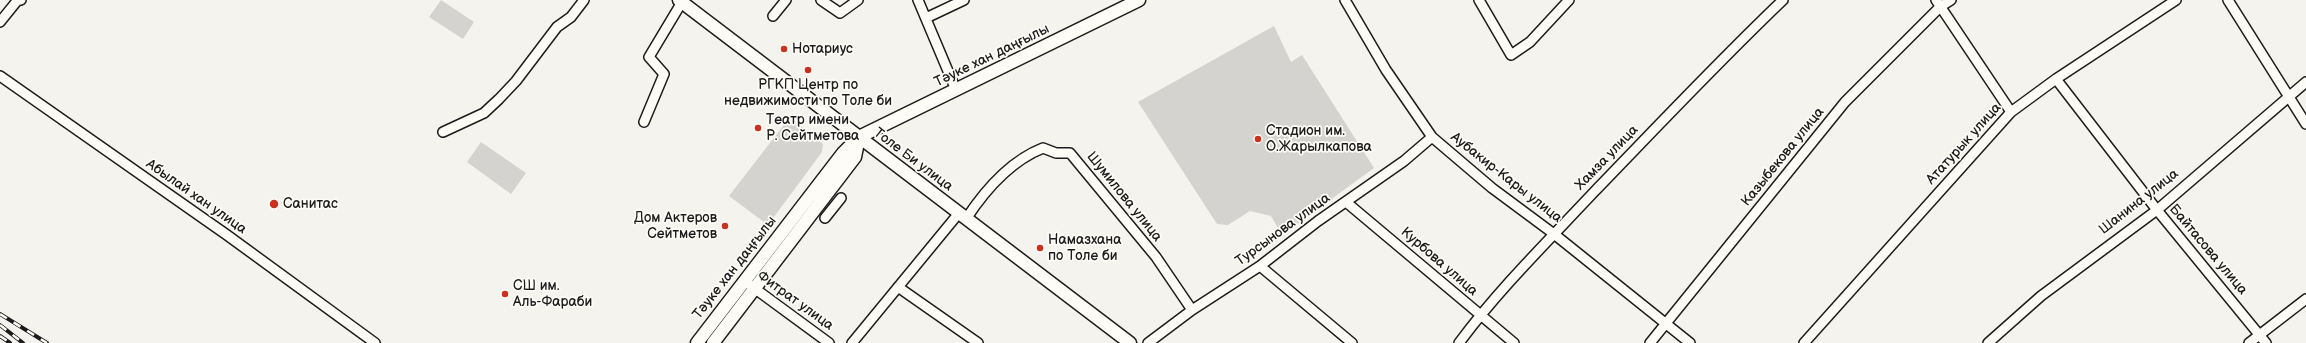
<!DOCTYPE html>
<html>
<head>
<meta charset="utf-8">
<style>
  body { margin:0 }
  canvas { display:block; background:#f4f3ee }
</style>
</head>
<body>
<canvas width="2306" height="343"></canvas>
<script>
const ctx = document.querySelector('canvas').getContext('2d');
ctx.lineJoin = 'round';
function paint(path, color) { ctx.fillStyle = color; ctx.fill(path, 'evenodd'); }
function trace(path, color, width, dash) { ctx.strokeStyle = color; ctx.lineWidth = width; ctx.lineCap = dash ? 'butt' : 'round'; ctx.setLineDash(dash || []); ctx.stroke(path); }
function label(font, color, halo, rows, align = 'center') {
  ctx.font = font + ' "Balsamiq Sans",sans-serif'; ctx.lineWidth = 3.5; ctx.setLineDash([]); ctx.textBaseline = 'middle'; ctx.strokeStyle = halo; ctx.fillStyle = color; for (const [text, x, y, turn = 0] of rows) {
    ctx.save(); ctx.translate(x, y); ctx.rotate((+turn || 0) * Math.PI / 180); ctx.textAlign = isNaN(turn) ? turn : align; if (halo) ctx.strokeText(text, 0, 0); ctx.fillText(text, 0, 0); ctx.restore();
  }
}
paint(new Path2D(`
  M 441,0 L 474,22 L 463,39 L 429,17 Z
  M 1274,26 L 1291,62 L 1302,55 L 1374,168 L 1282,235 L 1271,216 L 1250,211 L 1228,225 L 1217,224 L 1138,102 Z
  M 790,117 L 823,144 L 822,152 L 768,225 L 729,196 Z
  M 481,142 L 526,173 L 511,194 L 467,162 Z`), '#d4d3cf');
const street = new Path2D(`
  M 821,0 L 840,13 L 858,0
  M 918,0 L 956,90
  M 1345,0 L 1386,70 L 1432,137 L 1492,188 L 1554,234 L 1690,343
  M 1479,0 L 1511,55 L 1530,42 L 1569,0
  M 1936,0 L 2011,112
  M 2228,0 L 2306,124
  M 773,16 L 786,0
  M 926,18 L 964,0
  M 0,22 L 17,1 L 21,0
  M 0,76 L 227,235 L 375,343
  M 2056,79 L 2157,210 L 2266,343
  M 644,122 L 664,74 L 649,57 L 682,2
  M 443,132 L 484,113 L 499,99 L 516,81 L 557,27 L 571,17 L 584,0
  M 1346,202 L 1514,343
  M 825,218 L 841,198
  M 966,219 C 985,190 1010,161 1043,148 L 1056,153 L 1070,153 L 1156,257 L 1192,310
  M 1260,266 L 1352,343
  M 750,285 L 829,343
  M 898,287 L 978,343
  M 852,343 L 959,213
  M 1148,343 L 1192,310 L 1260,266 L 1318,221 L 1404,161 L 1432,137
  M 1459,343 C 1499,289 1548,241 1594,192 C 1657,127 1718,62 1783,0
  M 1650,343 L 1845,102 L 1940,7 L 1951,0
  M 1804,343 L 2011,112 L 2056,79 L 2176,0
  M 1988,343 L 2041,296 L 2157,210 L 2306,82
  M 2249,343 L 2306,299`);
const secondary = new Path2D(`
  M 679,0 L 1130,343
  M 697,343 L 843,153 L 859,137 L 1139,0
  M 713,343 L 855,157 L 859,137`);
trace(street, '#1c1c1c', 12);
trace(secondary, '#1c1c1c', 15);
trace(street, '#fdfcf7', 9);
trace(secondary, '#fdfcf7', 12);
const rail = new Path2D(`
  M 0,314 L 47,343
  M 0,325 L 23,343
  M 0,336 L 10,343`);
trace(rail, '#1c1c1c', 4);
trace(rail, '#fdfcf7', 2.5, [8]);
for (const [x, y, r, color] of [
  [784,49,4,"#c8321e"],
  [808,70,4,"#c8321e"],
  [758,128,4,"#c8321e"],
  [1258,139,4,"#c8321e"],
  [274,204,5,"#c8321e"],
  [725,226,4,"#c8321e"],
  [1040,248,4,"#c8321e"],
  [505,294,4,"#c8321e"]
]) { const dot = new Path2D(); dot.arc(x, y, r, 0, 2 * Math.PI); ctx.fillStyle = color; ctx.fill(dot); trace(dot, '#fdfcf7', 1.5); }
label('14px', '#1c1c1c', '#fdfcf7', [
  ["Нотариус",792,49],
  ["РГКП Центр по",808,85,"center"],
  ["недвижимости по Толе би",808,101,"center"],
  ["Театр имени",766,120],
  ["Р. Сейтметова",766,136],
  ["Стадион им.",1266,131],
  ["О.Жарылкапова",1266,147],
  ["Санитас",283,204],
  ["Дом Актеров",717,218,"right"],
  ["Сейтметов",717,234,"right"],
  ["Намазхана",1048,240],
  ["по Толе би",1048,256],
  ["СШ им.",513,286],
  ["Аль-Фараби",513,302]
], 'left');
label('14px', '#1c1c1c', '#fdfcf7', [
  ["Тәуке хан даңғылы",992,56,-26],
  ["Ататурык улица",1964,144,-48],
  ["Казыбекова улица",1783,157,-51],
  ["Хамза улица",1607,158,-46],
  ["Толе Би улица",913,160,37],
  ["Аубакир-Кары улица",1506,178,38],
  ["Абылай хан улица",196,197,35],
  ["Шумилова улица",1124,197,51],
  ["Шанина улица",2139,202,-38],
  ["Турсынова улица",1283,230,-36],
  ["Байтасова улица",2208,250,50],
  ["Курбова улица",1439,262,41],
  ["Тәуке хан даңғылы",735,268,-52],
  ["Фитрат улица",795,301,36]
]);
</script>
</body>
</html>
